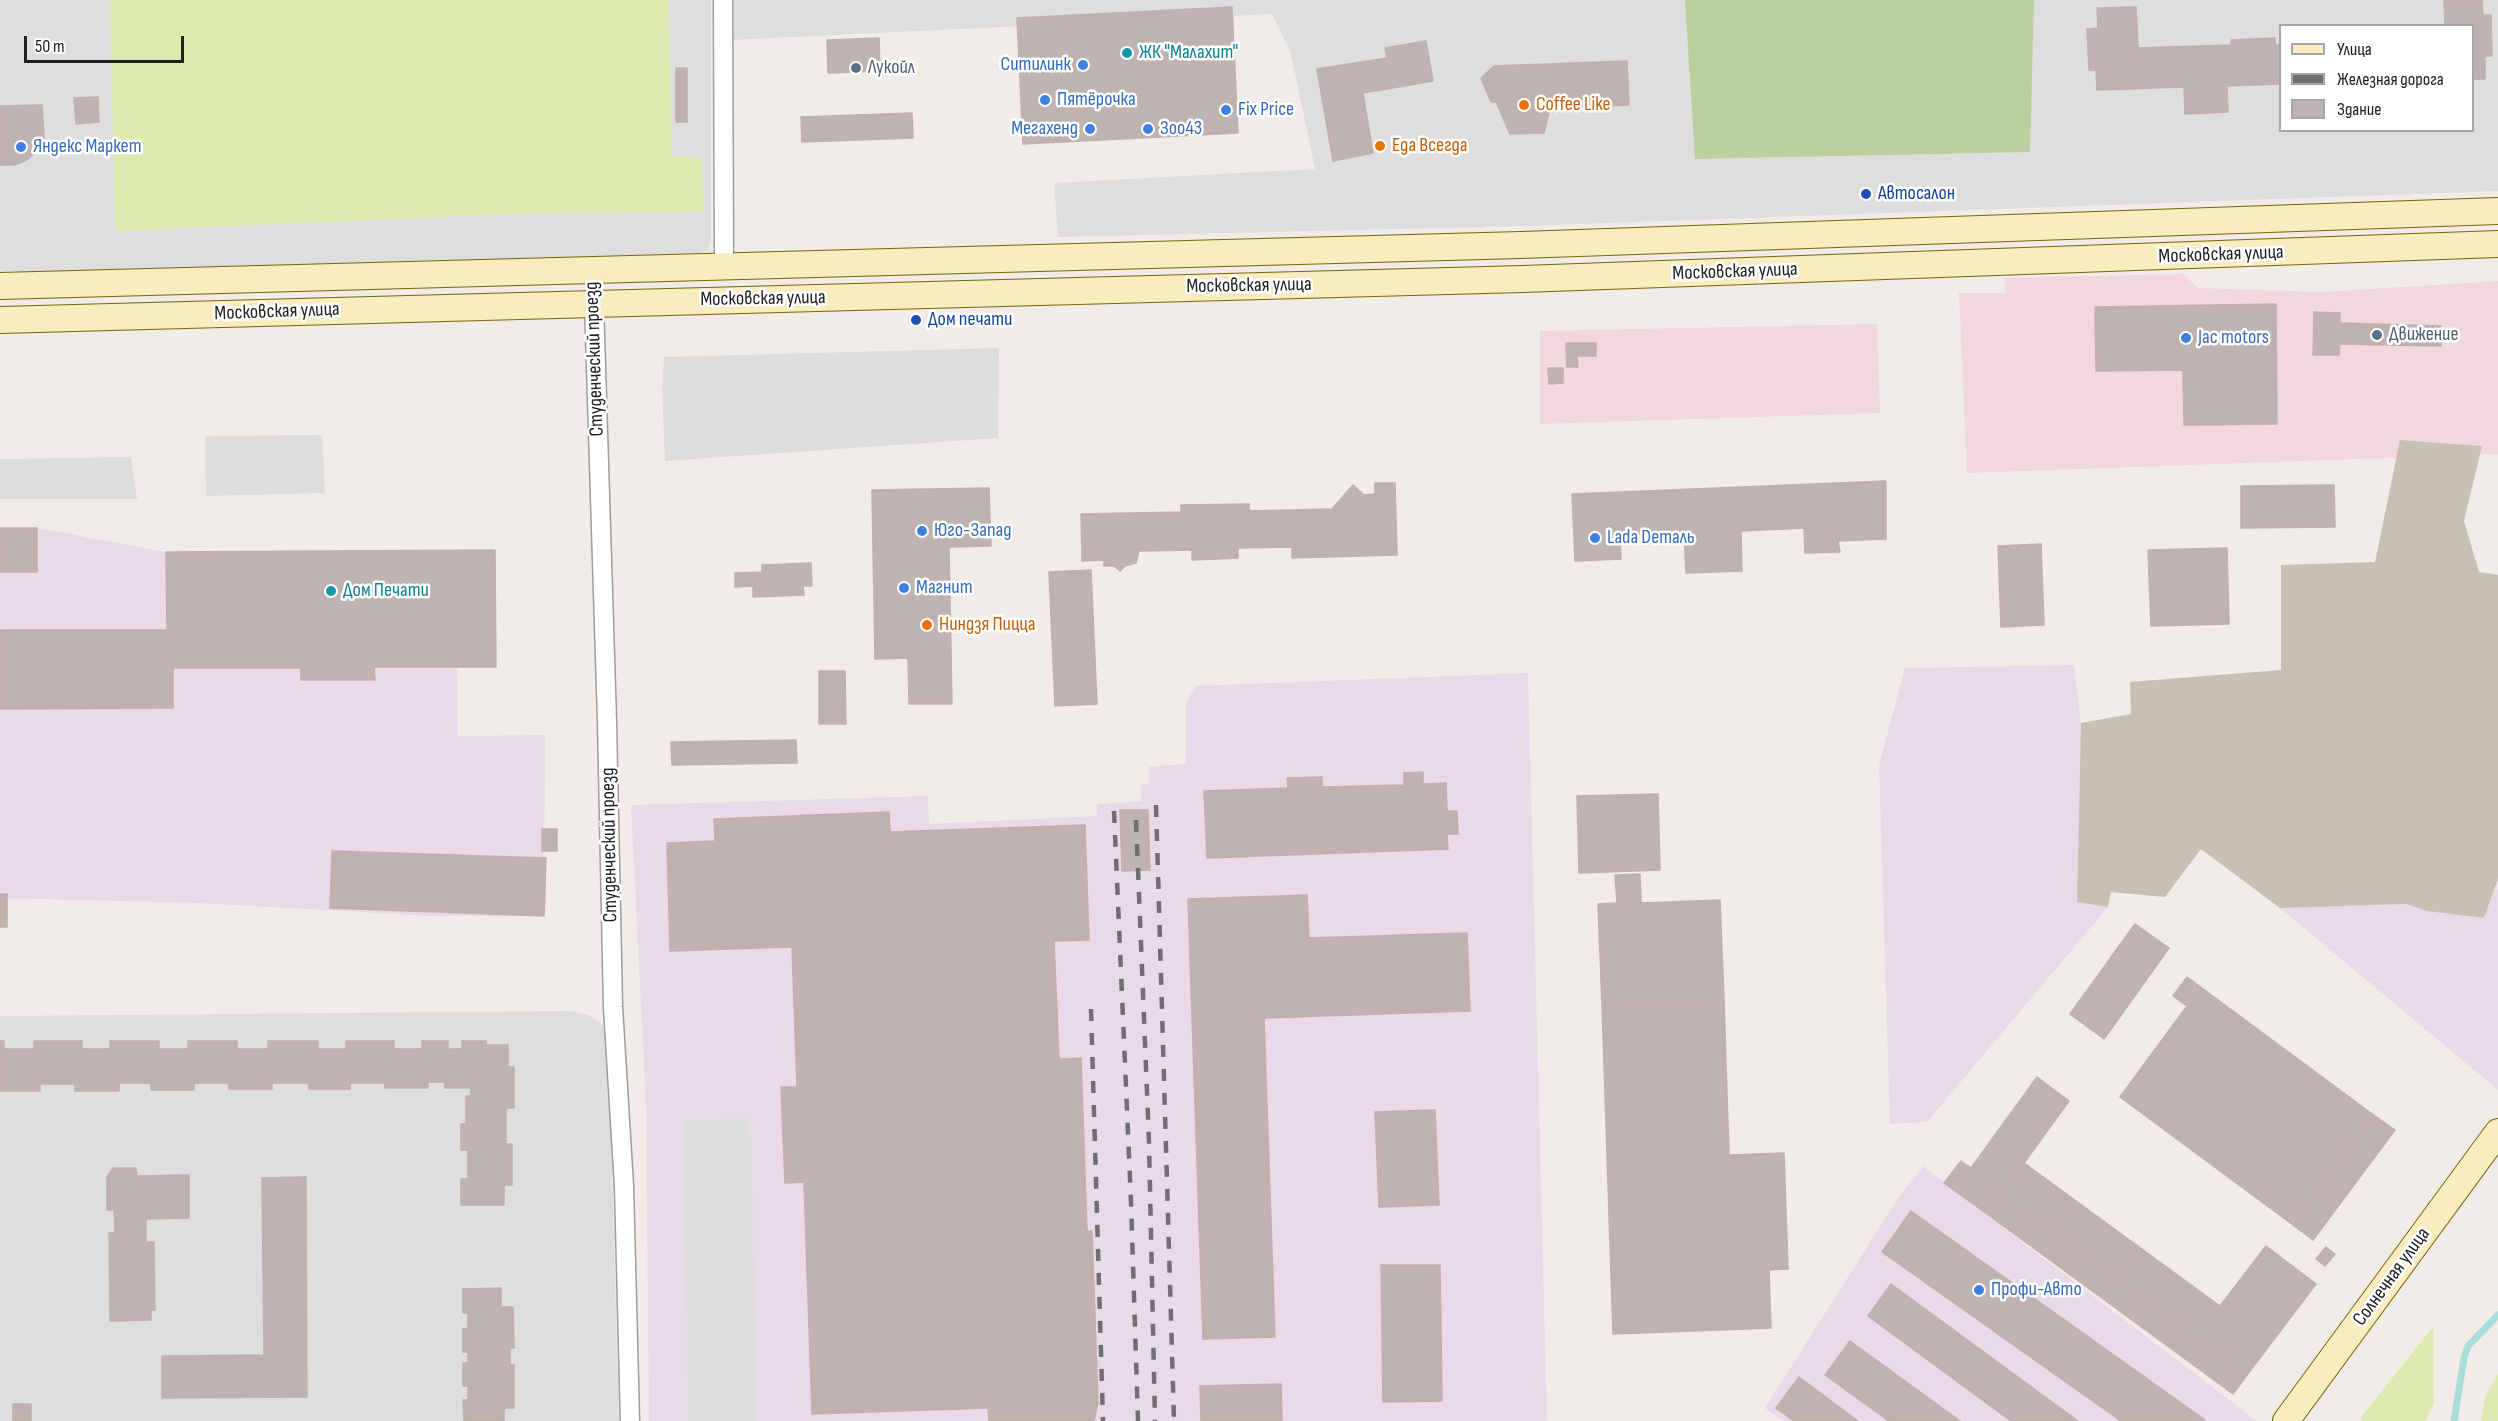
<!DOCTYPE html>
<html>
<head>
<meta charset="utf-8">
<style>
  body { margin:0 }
  #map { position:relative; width:2498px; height:1421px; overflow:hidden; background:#f1ece8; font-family:"Sofia Sans Condensed",sans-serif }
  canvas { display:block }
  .legend { position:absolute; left:2279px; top:24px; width:195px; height:108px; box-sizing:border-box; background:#fff; border:2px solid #a6a6a6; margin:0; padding:8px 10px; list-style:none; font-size:18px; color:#212121 }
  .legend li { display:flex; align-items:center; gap:12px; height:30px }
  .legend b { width:30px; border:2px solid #a6a6a6 }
  .scale { position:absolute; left:24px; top:36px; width:160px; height:27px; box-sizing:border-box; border:3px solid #212121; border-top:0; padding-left:8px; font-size:18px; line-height:21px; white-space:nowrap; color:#212121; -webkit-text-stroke:4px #fff; paint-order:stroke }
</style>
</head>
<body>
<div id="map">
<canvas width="2498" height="1421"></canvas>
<ul class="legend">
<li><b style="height:8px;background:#f9ecbf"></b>Улица</li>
<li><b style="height:8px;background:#6f6f6f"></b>Железная дорога</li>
<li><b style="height:16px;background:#beb3b1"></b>Здание</li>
</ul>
<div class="scale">50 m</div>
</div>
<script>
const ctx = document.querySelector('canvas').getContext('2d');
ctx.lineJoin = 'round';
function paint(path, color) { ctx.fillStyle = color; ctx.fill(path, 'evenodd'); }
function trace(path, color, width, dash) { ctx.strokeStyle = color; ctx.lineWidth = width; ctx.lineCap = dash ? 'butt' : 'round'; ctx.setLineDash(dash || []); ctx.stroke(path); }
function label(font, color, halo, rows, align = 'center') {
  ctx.font = font + ' "Sofia Sans Condensed",sans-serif'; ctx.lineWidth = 5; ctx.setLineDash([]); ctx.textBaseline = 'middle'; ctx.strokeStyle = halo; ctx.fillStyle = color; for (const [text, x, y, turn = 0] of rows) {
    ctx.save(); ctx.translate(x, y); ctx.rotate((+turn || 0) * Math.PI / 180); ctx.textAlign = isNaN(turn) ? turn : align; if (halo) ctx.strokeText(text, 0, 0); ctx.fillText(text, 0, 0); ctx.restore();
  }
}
paint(new Path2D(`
  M 0,0 L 711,0 L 711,243 L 707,250 L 697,255 L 0,273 Z
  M 732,0 L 2498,0 L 2498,191 L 1525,226 L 1058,237 L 1054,183 L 1315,169 L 1291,54 L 1272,14 L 732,40 ZM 2280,26 L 2472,26 L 2472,130 L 2280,130 Z
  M 571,1011 L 588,1015 L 597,1020 L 605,1028 L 608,1037 L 619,1421 L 0,1421 L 0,1016 Z`), '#dfdede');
paint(new Path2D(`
  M 2183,274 L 2198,288 L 2322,292 L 2498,281 L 2498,454 L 1967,473 L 1959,293 L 2005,293 L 2005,278 Z
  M 1877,324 L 1880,413 L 1540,424 L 1540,331 Z`), '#f1d8de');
paint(new Path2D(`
  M 0,528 L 37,528 L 166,552 L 495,550 L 496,667 L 457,667 L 458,736 L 545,735 L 544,916 L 430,916 L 197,903 L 0,898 Z
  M 2074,665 L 2081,723 L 2077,901 L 2108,907 L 1927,1122 L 1890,1124 L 1879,765 L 1905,668 Z
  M 1528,673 L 1547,1421 L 649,1421 L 646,1106 L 631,805 L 928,796 L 929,824 L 1097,816 L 1097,804 L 1142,801 L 1141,785 L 1149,784 L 1149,767 L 1186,764 L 1186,704 L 1195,686 Z
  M 2495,888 L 2498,890 L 2498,1090 L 2280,908 L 2407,904 L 2426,911 L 2484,918 Z
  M 1923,1166 L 2257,1421 L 1783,1421 L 1765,1408 L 1895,1203 Z`), '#e9daea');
paint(new Path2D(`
  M 2400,440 L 2482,446 L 2464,521 L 2479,572 L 2498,575 L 2498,879 L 2484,918 L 2426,911 L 2407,904 L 2280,908 L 2201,849 L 2165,897 L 2111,892 L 2108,907 L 2077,902 L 2081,723 L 2131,714 L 2130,682 L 2281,670 L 2281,565 L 2375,562 Z`), '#c6c1b3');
paint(new Path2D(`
  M 110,0 L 668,0 L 672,156 L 701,158 L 704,212 L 530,213 L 115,231 Z
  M 2433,1327 L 2434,1404 L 2425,1421 L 2361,1421 L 2362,1416 Z
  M 2498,1374 L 2498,1421 L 2481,1421 L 2486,1395 Z`), '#dceab0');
paint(new Path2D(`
  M 1685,0 L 2034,0 L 2030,152 L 1695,159 Z`), '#bad09e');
paint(new Path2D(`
  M 999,348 L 998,438 L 665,461 L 662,388 L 664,357 Z
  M 322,435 L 325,493 L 206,496 L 205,436 Z
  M 131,457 L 137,499 L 0,499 L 0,459 Z
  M 750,1119 L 758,1421 L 689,1421 L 682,1121 Z`), '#ddd');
trace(new Path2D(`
  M 2454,1421 L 2464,1358 L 2468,1346 L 2498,1315`), '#aadedb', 7);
const building = new Path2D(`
  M 2444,0 L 2482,0 L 2483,15 L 2491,15 L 2492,56 L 2485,56 L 2485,79 L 2472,79 L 2472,26 L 2445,26 Z
  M 1232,7 L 1238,133 L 1023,144 L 1017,18 Z
  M 2136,7 L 2138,48 L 2231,45 L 2231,40 L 2275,38 L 2275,45 L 2280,45 L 2280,84 L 2227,86 L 2228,112 L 2185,114 L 2184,87 L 2097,90 L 2096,70 L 2089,70 L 2087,29 L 2098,28 L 2097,8 Z
  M 879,38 L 880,71 L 828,73 L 827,40 Z
  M 1426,41 L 1433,81 L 1363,93 L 1373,153 L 1333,161 L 1317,69 L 1387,58 L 1385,48 Z
  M 1627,61 L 1629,105 L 1550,108 L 1544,133 L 1510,134 L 1496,102 L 1491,102 L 1481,78 L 1494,66 Z
  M 676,68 L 687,68 L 687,122 L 676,122 Z
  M 98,97 L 99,122 L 76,124 L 74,98 Z
  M 42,105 L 44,138 L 41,149 L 25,161 L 14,165 L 0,165 L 0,148 L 4,148 L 3,106 Z
  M 0,106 L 3,106 L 4,148 L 0,148 Z
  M 912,113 L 913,138 L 802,142 L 801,117 Z
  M 2276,304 L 2277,424 L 2184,425 L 2183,370 L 2096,371 L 2095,307 Z
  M 2314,312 L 2340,313 L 2340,323 L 2441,326 L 2441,346 L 2340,344 L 2339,355 L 2313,355 Z
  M 1566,343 L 1596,343 L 1596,356 L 1577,356 L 1578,367 L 1567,367 Z
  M 1548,368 L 1563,368 L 1563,383 L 1549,384 Z
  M 1886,481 L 1886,539 L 1838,541 L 1840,552 L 1805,553 L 1804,528 L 1741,531 L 1742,571 L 1686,573 L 1684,532 L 1620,535 L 1621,559 L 1575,561 L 1572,494 Z
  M 1375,483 L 1395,483 L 1397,555 L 1292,558 L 1292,547 L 1238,548 L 1238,558 L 1192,560 L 1192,550 L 1139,551 L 1136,563 L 1125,566 L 1120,571 L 1114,566 L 1104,566 L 1104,560 L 1082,561 L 1081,514 L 1181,512 L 1181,505 L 1249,504 L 1249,511 L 1332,509 L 1353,485 L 1364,495 L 1375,494 Z
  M 2334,485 L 2335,527 L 2241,528 L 2241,486 Z
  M 989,488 L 991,546 L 949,547 L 952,704 L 909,704 L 908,658 L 875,659 L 872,490 Z
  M 0,528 L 37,528 L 37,572 L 0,572 Z
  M 2041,544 L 2044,625 L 2001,627 L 1998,546 Z
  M 2227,548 L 2229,624 L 2151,626 L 2148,550 Z
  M 495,550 L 496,667 L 374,667 L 375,680 L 301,680 L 301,668 L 173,668 L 173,708 L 0,709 L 0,630 L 167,630 L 166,552 Z
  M 811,563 L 812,586 L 803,586 L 804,595 L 753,597 L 753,586 L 735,587 L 735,573 L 762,572 L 762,565 Z
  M 1091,570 L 1097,704 L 1055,706 L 1049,572 Z
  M 819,671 L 845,671 L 846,724 L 819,724 Z
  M 796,740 L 797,763 L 672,765 L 671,742 Z
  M 1423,772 L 1423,784 L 1446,783 L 1447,811 L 1457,811 L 1458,834 L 1447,834 L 1448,849 L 1207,858 L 1204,791 L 1288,788 L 1287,778 L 1322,777 L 1322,787 L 1404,785 L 1404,773 Z
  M 1658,794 L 1660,870 L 1579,873 L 1577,796 Z
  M 1120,810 L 1148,810 L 1150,870 L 1122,871 Z
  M 889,812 L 890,832 L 1085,825 L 1089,940 L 1054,941 L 1059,1059 L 1081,1058 L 1087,1231 L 1092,1231 L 1098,1403 L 1094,1421 L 989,1421 L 988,1408 L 812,1414 L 804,1182 L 785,1183 L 781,1087 L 797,1087 L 792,947 L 670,951 L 667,843 L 715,841 L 714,819 Z
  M 542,829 L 557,829 L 557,851 L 542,851 Z
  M 332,851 L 546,858 L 544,916 L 330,908 Z
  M 1640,874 L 1641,903 L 1720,900 L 1724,1000 L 1602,1005 L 1598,904 L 1617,903 L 1615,875 Z
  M 0,894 L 7,894 L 7,927 L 0,927 Z
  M 1307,895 L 1309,938 L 1467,933 L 1470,1011 L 1264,1018 L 1275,1337 L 1203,1339 L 1188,899 Z
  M 2135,924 L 2169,948 L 2104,1039 L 2070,1014 Z
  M 2187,977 L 2375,1116 L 2293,1225 L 2120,1097 L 2187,1006 L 2173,996 Z
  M 1724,1000 L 1729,1155 L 1784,1153 L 1788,1269 L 1769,1270 L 1771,1328 L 1613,1334 L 1602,1005 Z
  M 0,1041 L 4,1041 L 4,1049 L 34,1049 L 34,1041 L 82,1041 L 82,1049 L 110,1049 L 110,1041 L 159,1041 L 159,1049 L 188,1049 L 188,1041 L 237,1041 L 237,1049 L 268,1049 L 268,1041 L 318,1041 L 318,1049 L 346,1049 L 346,1041 L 394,1041 L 394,1049 L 422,1049 L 422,1041 L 448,1041 L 448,1049 L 462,1049 L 462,1041 L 486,1041 L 486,1045 L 508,1045 L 508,1067 L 514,1067 L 514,1108 L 506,1108 L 506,1144 L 512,1144 L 512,1185 L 504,1185 L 504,1205 L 461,1205 L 461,1179 L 468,1179 L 468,1150 L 461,1150 L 461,1124 L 466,1124 L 466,1096 L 471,1096 L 471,1088 L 445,1088 L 445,1082 L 428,1082 L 428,1088 L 385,1088 L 385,1083 L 350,1083 L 350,1089 L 309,1089 L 309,1083 L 272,1083 L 272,1089 L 229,1089 L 229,1083 L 194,1083 L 194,1090 L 151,1090 L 151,1083 L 119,1083 L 119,1091 L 75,1091 L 75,1084 L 40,1084 L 40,1091 L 0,1091 Z
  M 2037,1077 L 2069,1101 L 1987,1214 L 1944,1183 L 1961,1161 L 1971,1168 Z
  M 1435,1110 L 1439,1205 L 1379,1207 L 1375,1112 Z
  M 2375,1116 L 2395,1130 L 2313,1240 L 2293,1225 Z
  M 2024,1163 L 2220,1306 L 2266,1246 L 2316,1284 L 2247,1375 L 2000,1195 Z
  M 113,1168 L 136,1168 L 137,1176 L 189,1175 L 189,1218 L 146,1219 L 146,1242 L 154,1242 L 155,1310 L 151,1310 L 151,1320 L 110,1321 L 109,1233 L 115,1233 L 114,1210 L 107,1210 L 107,1177 Z
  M 306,1177 L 307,1397 L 162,1398 L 162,1356 L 264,1355 L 262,1178 Z
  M 2000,1195 L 2247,1375 L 2233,1394 L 1987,1214 Z
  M 1911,1211 L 2076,1328 L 2205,1420 L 2121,1421 L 1882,1252 Z
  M 2326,1247 L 2335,1254 L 2325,1266 L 2316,1259 Z
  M 1381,1265 L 1440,1265 L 1442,1401 L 1383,1402 Z
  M 1891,1284 L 2078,1421 L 2011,1421 L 1868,1316 Z
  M 501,1288 L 501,1307 L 513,1307 L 514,1348 L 510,1348 L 510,1365 L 514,1365 L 514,1408 L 504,1408 L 504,1421 L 464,1421 L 463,1400 L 468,1400 L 468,1386 L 463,1386 L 463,1363 L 468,1363 L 468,1352 L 463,1352 L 463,1329 L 468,1329 L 468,1313 L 463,1313 L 463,1289 Z
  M 1850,1341 L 1960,1421 L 1889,1421 L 1825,1375 Z
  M 1799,1377 L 1858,1421 L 1794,1421 L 1776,1408 Z
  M 1281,1384 L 1282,1421 L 1201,1421 L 1200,1386 Z
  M 13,1404 L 31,1404 L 31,1421 L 13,1421 Z`);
paint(building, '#beb3b1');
trace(building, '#c3afab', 1.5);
const minor = new Path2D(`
  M 723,0 L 724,266
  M 594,303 L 607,721 L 613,1007 L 624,1186 L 630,1421`);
const secondary = new Path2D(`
  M 0,286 L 1521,245 L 2498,211
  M 0,320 L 1523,279 L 2498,244
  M 2286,1421 L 2498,1132`);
trace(minor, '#9e9e9e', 21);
trace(secondary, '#796607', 28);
trace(minor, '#fff', 18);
trace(secondary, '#f9ecbf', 26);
trace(new Path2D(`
  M 1156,805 L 1174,1421
  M 1114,811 L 1131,1202 L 1138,1421
  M 1136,820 L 1149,1142 L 1155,1421
  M 1091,1009 L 1103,1421`), '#6f6f6f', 4.5, [12, 12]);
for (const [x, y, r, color] of [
  [1127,53,6,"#0f9aa8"],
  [1083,65,6,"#3f7fe0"],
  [856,68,6,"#5c6f8a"],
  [1045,100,6,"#3f7fe0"],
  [1524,105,6,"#e8710a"],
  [1226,110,6,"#3f7fe0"],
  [1090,129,6,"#3f7fe0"],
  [1148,129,6,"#3f7fe0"],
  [1380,146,6,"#e8710a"],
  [21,147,6,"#3f7fe0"],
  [1866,194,6,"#1a4fb4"],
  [916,320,6,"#1a4fb4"],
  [2377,335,6,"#5c6f8a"],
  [2186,338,6,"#3f7fe0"],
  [922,531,6,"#3f7fe0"],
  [1595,538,6,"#3f7fe0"],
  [904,588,6,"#3f7fe0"],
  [331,591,6,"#0f9aa8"],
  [927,625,6,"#e8710a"],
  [1979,1290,6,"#3f7fe0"]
]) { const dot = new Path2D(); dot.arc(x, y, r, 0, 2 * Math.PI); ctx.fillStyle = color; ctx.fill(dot); trace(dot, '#fff', 2); }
label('20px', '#0d838f', '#fff', [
  ["ЖК \"Малахит\"",1139,53],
  ["Дом Печати",343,591]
], 'left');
label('20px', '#366cbe', '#fff', [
  ["Ситилинк",1071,65,"right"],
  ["Пятёрочка",1057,100],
  ["Fix Price",1238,110],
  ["Мегахенд",1078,129,"right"],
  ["Зоо43",1160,129],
  ["Яндекс Маркет",33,147],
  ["Jac motors",2198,338],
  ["Юго-Запад",934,531],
  ["Lada Dеталь",1607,538],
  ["Магнит",916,588],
  ["Профи-Авто",1991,1290]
], 'left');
label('20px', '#4e5e75', '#fff', [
  ["Лукойл",868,68],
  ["Движение",2389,335]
], 'left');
label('20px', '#c56008', '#fff', [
  ["Coffee Like",1536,105],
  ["Еда Всегда",1392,146],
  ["Ниндзя Пицца",939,625]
], 'left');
label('20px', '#164399', '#fff', [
  ["Автосалон",1878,194],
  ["Дом печати",928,320]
], 'left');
label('20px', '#212121', '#fff', [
  ["Московская улица",2221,255,-2],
  ["Московская улица",1735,272,-2],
  ["Московская улица",1249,286,-1],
  ["Московская улица",763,299,-1],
  ["Московская улица",277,312,-2],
  ["Студенческий проезд",595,359,-92],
  ["Студенческий проезд",610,845,-91],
  ["Солнечная улица",2392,1277,-54]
]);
</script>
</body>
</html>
